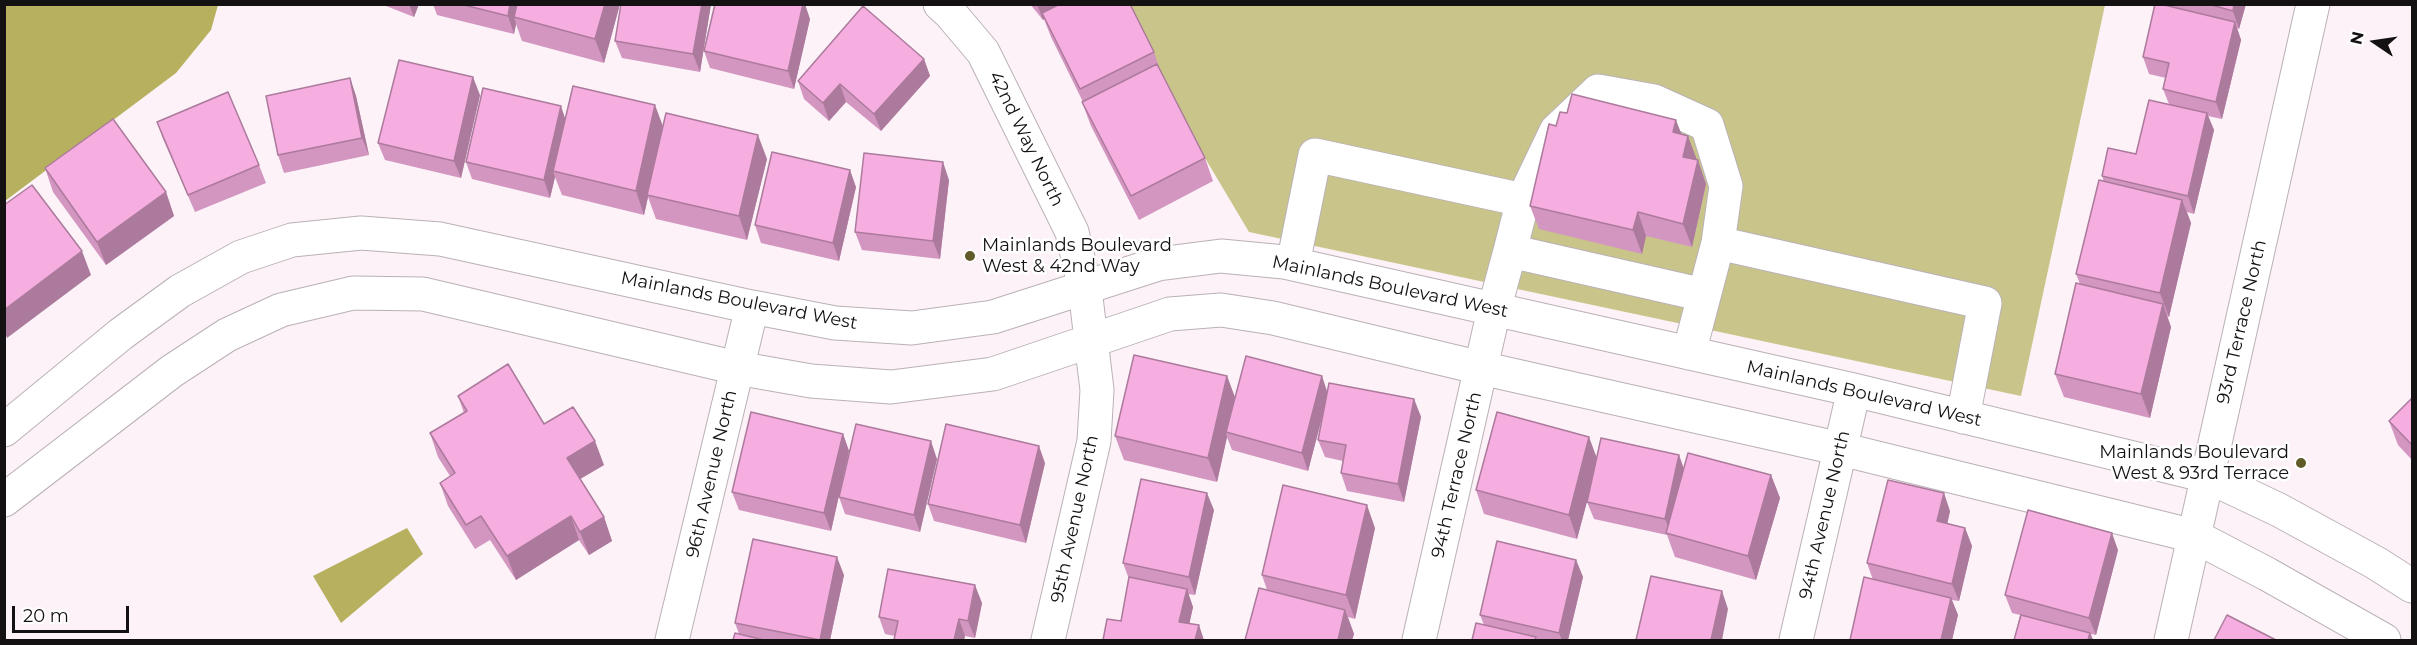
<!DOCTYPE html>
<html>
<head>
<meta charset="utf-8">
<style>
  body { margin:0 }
  #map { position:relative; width:2417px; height:645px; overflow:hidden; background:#fcf2f8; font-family:Montserrat,sans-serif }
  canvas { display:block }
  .frame { position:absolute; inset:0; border:6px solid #141113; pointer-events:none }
  .north { position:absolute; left:2345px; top:12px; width:60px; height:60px; -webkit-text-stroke:4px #fff; paint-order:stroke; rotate:283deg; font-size:16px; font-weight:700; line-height:24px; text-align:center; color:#141113 }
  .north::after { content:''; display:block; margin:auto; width:21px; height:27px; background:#141113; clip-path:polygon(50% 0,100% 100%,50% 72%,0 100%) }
  .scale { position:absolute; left:12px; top:606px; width:117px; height:27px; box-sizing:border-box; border:3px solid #141113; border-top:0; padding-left:8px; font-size:18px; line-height:21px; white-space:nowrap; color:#141113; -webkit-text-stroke:4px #fff; paint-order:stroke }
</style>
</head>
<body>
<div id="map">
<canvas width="2417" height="645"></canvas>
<div class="frame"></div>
<div class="north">N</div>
<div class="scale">20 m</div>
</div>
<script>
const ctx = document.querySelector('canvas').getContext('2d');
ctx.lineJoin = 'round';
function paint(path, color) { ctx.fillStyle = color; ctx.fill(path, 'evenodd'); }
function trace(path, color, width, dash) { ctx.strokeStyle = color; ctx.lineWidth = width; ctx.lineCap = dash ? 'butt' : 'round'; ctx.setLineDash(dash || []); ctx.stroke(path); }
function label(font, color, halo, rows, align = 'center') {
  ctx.font = font + ' Montserrat,sans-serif'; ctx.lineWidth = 5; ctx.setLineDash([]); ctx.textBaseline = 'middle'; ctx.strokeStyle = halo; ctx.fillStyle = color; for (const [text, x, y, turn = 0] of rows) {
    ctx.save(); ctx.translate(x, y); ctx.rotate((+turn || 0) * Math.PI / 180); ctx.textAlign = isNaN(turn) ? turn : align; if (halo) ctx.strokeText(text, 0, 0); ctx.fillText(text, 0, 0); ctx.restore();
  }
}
paint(new Path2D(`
  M 1114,5 L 2105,5 L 2021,396 L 1249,232 Z`), '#c9c58a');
paint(new Path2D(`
  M 5,5 L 218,5 L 211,30 L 176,73 L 5,201 Z
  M 407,528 L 423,554 L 341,623 L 313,576 Z`), '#b7b05f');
const minor = new Path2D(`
  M 940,4 L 950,13 L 983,52 L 1072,232 L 1085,289 L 1097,390 L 1094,441 L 1048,640
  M 1523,200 L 1556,131 L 1598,91 L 1654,101 L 1707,125 L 1726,186 L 1718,243
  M 1293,264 L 1315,155 L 1523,200 L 1510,251
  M 1689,353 L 1718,243 L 1985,303 L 1963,417
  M 4,430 L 121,334 L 180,291 L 241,257 L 292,240 L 361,233 L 440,239 L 752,307 L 835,323 L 912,328 L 993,317 L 1158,264 L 1221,256 L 1284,262 L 1854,390 L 2207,476 L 2279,510 L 2376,563 L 2412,586
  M 4,500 L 172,371 L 227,335 L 281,310 L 353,293 L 423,294 L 737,368 L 811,381 L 891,387 L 993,374 L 1170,314 L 1221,310 L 1273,318 L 1481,368 L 1841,449 L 2194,536 L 2267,574 L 2384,640
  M 672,640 L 752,307
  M 1419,640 L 1494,310 L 1510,251 L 1704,295
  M 1796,640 L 1854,390
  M 2171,640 L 2313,4`);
trace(minor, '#bab1b7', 35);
trace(minor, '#fff', 33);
paint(new Path2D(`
  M 381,4 L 419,4 L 414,17 Z
  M 433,4 L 620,4 L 604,63 L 522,41 L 516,24 L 514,34 L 437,15 Z
  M 711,4 L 700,72 L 622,58 L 615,41 Z
  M 1030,4 L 1130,4 L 1154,52 L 1161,73 L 1205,158 L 1213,181 L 1139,220 L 1091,126 L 1082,102 L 1083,102 L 1051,37 L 1044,19 L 1043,20 Z
  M 2155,4 L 2246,4 L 2239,29 L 2237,28 L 2241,40 L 2222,119 L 2208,116 L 2214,130 L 2194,214 L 2187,212 L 2191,223 L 2169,317 L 2167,316 L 2171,327 L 2150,418 L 2064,397 L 2055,374 L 2080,284 L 2076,274 L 2104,182 L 2102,176 L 2136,154 L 2169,104 L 2163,89 L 2166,78 L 2149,74 L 2143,57 Z
  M 810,19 L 794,89 L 710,68 L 704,51 Z
  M 924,59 L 930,76 L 881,131 L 846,102 L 829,121 L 804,99 L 798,81 Z
  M 350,78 L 356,96 L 369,155 L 284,173 L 278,155 Z
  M 480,95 L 461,178 L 385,160 L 378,143 Z
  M 565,119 L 663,126 L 767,159 L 747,240 L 656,219 L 648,197 L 644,215 L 562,195 L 555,177 L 550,198 L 472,179 L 466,162 Z
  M 157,122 L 259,165 L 266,183 L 195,212 L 163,139 Z
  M 1556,126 L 1682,134 L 1697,160 L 1706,184 L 1692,247 L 1646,236 L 1642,254 L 1539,229 L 1530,206 Z
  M 45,168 L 166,192 L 174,216 L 106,265 L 53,192 Z
  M 949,180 L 940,259 L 862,250 L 855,232 Z
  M 856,187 L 839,261 L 761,243 L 755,225 Z
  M 1227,376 L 1235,398 L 1327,391 L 1414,399 L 1421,417 L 1404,502 L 1347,491 L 1341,473 L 1343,461 L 1325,457 L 1318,440 L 1322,418 L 1308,471 L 1232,450 L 1227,437 L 1217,482 L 1124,460 L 1115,436 Z
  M 458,396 L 544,424 L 604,465 L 580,479 L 604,517 L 612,541 L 589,555 L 579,540 L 516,580 L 490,540 L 475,549 L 448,506 L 440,483 L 450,476 L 438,457 L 430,433 L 464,413 Z
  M 2412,398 L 2412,460 L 2398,445 L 2389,421 Z
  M 843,434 L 849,451 L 831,531 L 739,510 L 732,492 Z
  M 1679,455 L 1684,469 L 1771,475 L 1780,498 L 1756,580 L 1675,557 L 1667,535 L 1594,519 L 1587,502 L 1588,497 L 1577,539 L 1484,514 L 1476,490 L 1597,458 Z
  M 937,459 L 920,532 L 845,514 L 839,497 Z
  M 1045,463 L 1026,543 L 934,521 L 928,504 Z
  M 1214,510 L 1195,595 L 1188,594 L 1193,607 L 1189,624 L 1121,621 L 1129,579 L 1123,563 Z
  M 1950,511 L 1947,524 L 1965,528 L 1972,546 L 1959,601 L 1952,600 L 1958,615 L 1952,640 L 1850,640 L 1873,580 L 1867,563 Z
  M 1375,528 L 1355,619 L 1348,617 L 1354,634 L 1352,640 L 1245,640 L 1267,590 L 1262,575 Z
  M 2118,550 L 2096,635 L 2091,634 L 2093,640 L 2014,640 L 2020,615 L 2012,613 L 2005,595 Z
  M 1576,560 L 1583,577 L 1568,640 L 1472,640 L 1484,625 L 1480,615 Z
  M 844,575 L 830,640 L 733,640 L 739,634 L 735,623 Z
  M 982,603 L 975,638 L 965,636 L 964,640 L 894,640 L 895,636 L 885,634 L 879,617 Z`), '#d396c0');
paint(new Path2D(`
  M 409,4 L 419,4 L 414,17 Z
  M 510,4 L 521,4 L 514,17 L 516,24 L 514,34 L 508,16 Z
  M 605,4 L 620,4 L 604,63 L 595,39 Z
  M 702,4 L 711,4 L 700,72 L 693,54 Z
  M 803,4 L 805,4 L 810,19 L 794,89 L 788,71 Z
  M 1037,4 L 1062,4 L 1042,13 L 1044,19 L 1043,20 Z
  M 2234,4 L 2246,4 L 2239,29 L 2233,11 Z
  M 2235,22 L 2241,40 L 2222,119 L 2216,102 Z
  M 924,59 L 930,76 L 881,131 L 874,114 Z
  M 473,77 L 480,95 L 461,178 L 454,161 Z
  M 350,78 L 356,96 L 369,155 L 362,138 Z
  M 840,84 L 846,102 L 829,121 L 823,103 Z
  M 655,105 L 664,129 L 647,195 L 648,197 L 644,215 L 636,191 Z
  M 561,106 L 567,124 L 553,171 L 555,177 L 550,198 L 544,180 Z
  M 2207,113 L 2214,130 L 2194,214 L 2188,196 Z
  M 1676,120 L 1685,143 L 1673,132 Z
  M 758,135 L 767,159 L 747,240 L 739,216 Z
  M 1688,136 L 1697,160 L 1683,157 Z
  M 1698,160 L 1706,184 L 1692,247 L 1683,224 Z
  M 943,162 L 949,180 L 940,259 L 933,241 Z
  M 850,170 L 856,187 L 839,261 L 833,243 Z
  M 166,192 L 174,216 L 106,265 L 97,242 Z
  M 2182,200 L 2191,223 L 2169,317 L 2160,293 Z
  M 1638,212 L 1646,236 L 1642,254 L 1633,230 Z
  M 82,251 L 91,275 L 7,338 L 4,331 L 4,310 Z
  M 2163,304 L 2171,327 L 2150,418 L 2141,394 Z
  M 1227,376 L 1236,400 L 1226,432 L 1227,437 L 1217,482 L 1208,458 Z
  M 1322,376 L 1328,394 L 1308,471 L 1302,453 Z
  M 1414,399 L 1421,417 L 1404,502 L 1398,484 Z
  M 843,434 L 849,451 L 831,531 L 824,513 Z
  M 1589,437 L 1598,461 L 1577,539 L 1569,515 Z
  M 595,441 L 604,465 L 575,482 L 567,458 Z
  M 931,441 L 937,459 L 920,532 L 914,515 Z
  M 1039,446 L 1045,463 L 1026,543 L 1020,525 Z
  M 1679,455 L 1685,473 L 1672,536 L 1665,519 Z
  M 1771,475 L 1780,498 L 1756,580 L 1748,556 Z
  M 1207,493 L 1214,510 L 1195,595 L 1189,577 Z
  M 1944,493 L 1950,511 L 1944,539 L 1937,521 Z
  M 1367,505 L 1375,528 L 1355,619 L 1346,595 Z
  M 571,516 L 579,540 L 516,580 L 507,556 Z
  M 604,517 L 612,541 L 589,555 L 580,532 Z
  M 1965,528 L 1972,546 L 1959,601 L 1952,584 Z
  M 2112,533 L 2118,550 L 2096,635 L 2089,618 Z
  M 837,557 L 844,575 L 830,640 L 820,640 Z
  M 1576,560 L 1583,577 L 1568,640 L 1562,640 L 1559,633 Z
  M 975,585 L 982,603 L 975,638 L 968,621 Z
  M 1187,589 L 1193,607 L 1186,640 L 1179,622 Z
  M 1722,591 L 1728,609 L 1722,640 L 1711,640 Z
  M 1951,598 L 1958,615 L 1952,640 L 1941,640 Z
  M 1345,610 L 1354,634 L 1352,640 L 1338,640 Z
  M 959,619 L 965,636 L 964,640 L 954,640 Z
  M 1199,625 L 1204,640 L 1195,640 Z
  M 2090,633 L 2093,640 L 2088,640 Z`), '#ac7a9c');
const building = new Path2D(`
  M 460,4 L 510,4 L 508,16 Z
  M 517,4 L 605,4 L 595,39 L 514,17 Z
  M 621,4 L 702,4 L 693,54 L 615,41 Z
  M 715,4 L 803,4 L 788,71 L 704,51 Z
  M 1060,4 L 1130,4 L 1154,52 L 1080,89 L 1042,13 Z
  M 2155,4 L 2160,4 L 2235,22 L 2216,102 L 2163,89 L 2169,63 L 2143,57 Z
  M 2208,4 L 2234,4 L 2233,11 Z
  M 863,6 L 924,59 L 874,114 L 840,84 L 823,103 L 798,81 Z
  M 399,60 L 473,77 L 454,161 L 378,143 Z
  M 1157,64 L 1205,158 L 1131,196 L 1082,102 Z
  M 350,78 L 362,138 L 278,155 L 266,96 Z
  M 573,86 L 655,105 L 636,191 L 553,171 Z
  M 483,88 L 561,106 L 544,180 L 466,162 Z
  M 228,92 L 259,165 L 188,195 L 157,122 Z
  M 1572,94 L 1676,120 L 1673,132 L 1688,136 L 1683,157 L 1698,160 L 1683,224 L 1638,212 L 1633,230 L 1530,206 L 1549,124 L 1556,126 L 1560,112 L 1567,113 Z
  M 2149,100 L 2207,113 L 2188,196 L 2102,176 L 2108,148 L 2136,154 Z
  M 666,113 L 758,135 L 739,216 L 647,195 Z
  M 113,119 L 166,192 L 97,242 L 45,168 Z
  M 772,152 L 850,170 L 833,243 L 755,225 Z
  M 864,153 L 943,162 L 933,241 L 855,232 Z
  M 2099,180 L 2182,200 L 2160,293 L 2076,274 Z
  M 32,185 L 82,251 L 4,310 L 4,205 Z
  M 2076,283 L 2163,304 L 2141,394 L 2055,374 Z
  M 1134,355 L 1227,376 L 1208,458 L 1115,436 Z
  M 1246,356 L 1322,376 L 1302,453 L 1226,432 Z
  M 508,364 L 544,424 L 573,407 L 595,441 L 567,458 L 604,517 L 580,532 L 571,516 L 507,556 L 481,516 L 466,525 L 440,483 L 455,473 L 430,433 L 467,411 L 458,396 Z
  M 1329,383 L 1414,399 L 1398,484 L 1341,473 L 1346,445 L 1318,440 Z
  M 2412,398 L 2412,445 L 2389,421 Z
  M 751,412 L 843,434 L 824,513 L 732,492 Z
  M 1497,412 L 1589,437 L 1569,515 L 1476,490 Z
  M 856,424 L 931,441 L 914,515 L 839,497 Z
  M 946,424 L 1039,446 L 1020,525 L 928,504 Z
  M 1601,438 L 1679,455 L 1665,519 L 1587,502 Z
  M 1688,453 L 1771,475 L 1748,556 L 1666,533 Z
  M 1141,479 L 1207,493 L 1189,577 L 1123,563 Z
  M 1888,480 L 1944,493 L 1937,521 L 1965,528 L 1952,584 L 1867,563 Z
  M 1283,485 L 1367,505 L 1346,595 L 1262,575 Z
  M 2028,510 L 2112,533 L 2089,618 L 2005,595 Z
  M 753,539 L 837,557 L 820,640 L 735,623 Z
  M 1497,541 L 1576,560 L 1559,633 L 1480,615 Z
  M 888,569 L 975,585 L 968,621 L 959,619 L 954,640 L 894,640 L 898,621 L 879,617 Z
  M 1651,576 L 1722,591 L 1711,640 L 1636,640 Z
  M 1129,577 L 1187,589 L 1179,622 L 1199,625 L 1195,640 L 1103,640 L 1107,619 L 1121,621 Z
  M 1864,577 L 1951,598 L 1941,640 L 1850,640 Z
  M 1259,588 L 1345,610 L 1338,640 L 1245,640 Z
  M 2021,615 L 2090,633 L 2088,640 L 2014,640 Z
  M 2227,615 L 2276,640 L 2214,640 Z
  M 1476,623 L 1536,637 L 1535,640 L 1472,640 Z
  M 735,633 L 764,640 L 733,640 Z`);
paint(building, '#f5aedf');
trace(building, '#ac7a9c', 1.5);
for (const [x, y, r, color] of [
  [970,256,6,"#605b28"],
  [2301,463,6,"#605b28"]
]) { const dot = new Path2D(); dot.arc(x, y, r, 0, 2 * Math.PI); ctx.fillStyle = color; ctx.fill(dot); trace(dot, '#fff', 2); }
label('18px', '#141113', '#fff', [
  ["42nd Way North",1026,139,64],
  ["Mainlands Boulevard West",1390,287,12],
  ["Mainlands Boulevard West",739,301,11],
  ["93rd Terrace North",2242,322,-77],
  ["Mainlands Boulevard West",1864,394,13],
  ["96th Avenue North",712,474,-77],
  ["94th Terrace North",1457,475,-77],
  ["94th Avenue North",1825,515,-77],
  ["95th Avenue North",1075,519,-78]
]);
label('18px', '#141113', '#fff', [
  ["Mainlands Boulevard",982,246],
  ["West & 42nd Way",982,267],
  ["Mainlands Boulevard",2289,453,"right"],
  ["West & 93rd Terrace",2289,474,"right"]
], 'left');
</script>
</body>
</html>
